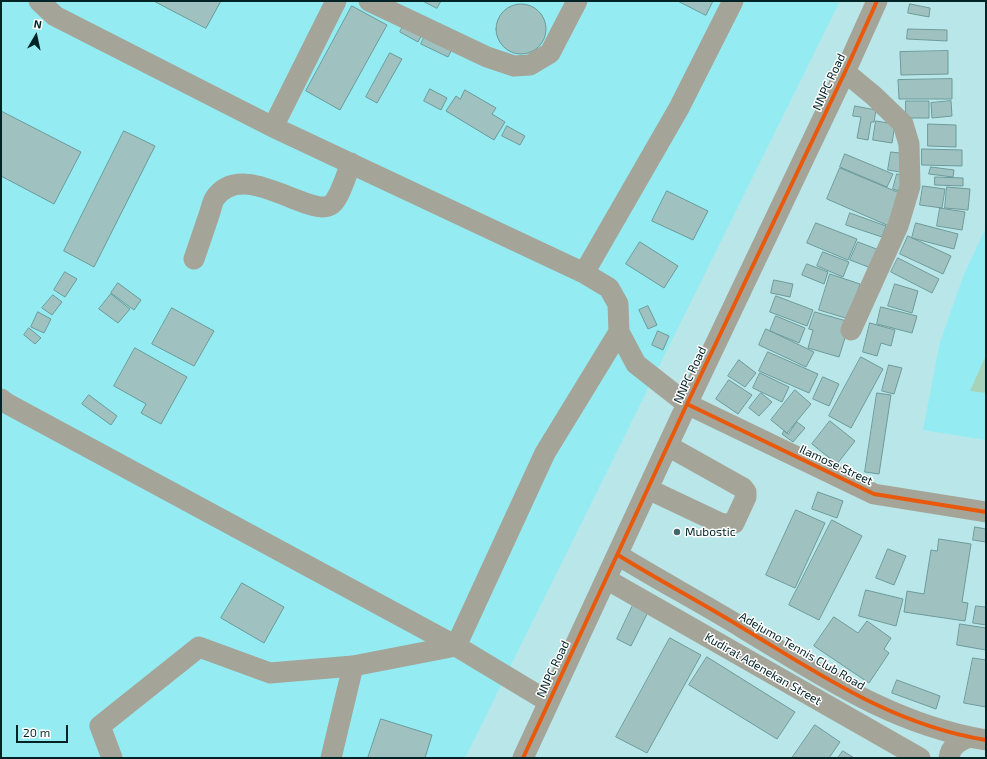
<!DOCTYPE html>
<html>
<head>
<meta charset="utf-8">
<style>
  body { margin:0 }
  #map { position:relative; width:987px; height:759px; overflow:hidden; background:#b9e6e9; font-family:"Exo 2",sans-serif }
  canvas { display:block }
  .frame { position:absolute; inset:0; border:2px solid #002326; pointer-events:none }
  .north { position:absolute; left:16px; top:16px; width:40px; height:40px; -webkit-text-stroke:3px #fff; paint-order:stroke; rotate:9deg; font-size:11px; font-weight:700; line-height:16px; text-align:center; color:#002326 }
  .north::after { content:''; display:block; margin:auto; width:14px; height:18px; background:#002326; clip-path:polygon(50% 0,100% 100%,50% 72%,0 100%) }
  .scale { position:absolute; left:16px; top:725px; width:52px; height:18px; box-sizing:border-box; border:2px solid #002326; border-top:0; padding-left:5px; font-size:12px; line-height:14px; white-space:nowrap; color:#002326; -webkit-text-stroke:3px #fff; paint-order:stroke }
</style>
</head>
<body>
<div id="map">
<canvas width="987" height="759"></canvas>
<div class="frame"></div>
<div class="north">N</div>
<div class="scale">20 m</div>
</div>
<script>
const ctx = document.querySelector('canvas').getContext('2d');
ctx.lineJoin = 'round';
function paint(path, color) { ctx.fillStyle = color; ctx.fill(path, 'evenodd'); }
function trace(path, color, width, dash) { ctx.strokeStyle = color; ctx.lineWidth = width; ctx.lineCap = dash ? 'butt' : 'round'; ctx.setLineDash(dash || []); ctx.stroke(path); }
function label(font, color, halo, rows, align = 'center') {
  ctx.font = font + ' "Exo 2",sans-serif'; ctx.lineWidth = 3; ctx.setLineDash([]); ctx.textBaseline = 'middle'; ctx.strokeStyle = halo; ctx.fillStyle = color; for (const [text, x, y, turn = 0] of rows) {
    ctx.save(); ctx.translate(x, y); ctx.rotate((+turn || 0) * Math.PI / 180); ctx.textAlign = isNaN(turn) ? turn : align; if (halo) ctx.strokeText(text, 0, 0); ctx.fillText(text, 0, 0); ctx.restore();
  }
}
paint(new Path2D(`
  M 1,1 L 840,1 L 465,758 L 1,758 Z
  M 986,227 L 986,440 L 923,430 L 940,342 L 963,277 Z`), '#94ecf2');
paint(new Path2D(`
  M 986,355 L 986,393 L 970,391 Z`), '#a8d3ba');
const building = new Path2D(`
  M 154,1 L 221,1 L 206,28 Z
  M 423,1 L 441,1 L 437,8 Z
  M 678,1 L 713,1 L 706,15 Z
  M 910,4 L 930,8 L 929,17 L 908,13 Z
  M496 29a25 25 0 1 1 50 0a25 25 0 1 1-50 0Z
  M 352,6 L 387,25 L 340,110 L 306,91 Z
  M 406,21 L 424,31 L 418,42 L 400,32 Z
  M 908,29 L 947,30 L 947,41 L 907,39 Z
  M 427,32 L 454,45 L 448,57 L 421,44 Z
  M 948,51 L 948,74 L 901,75 L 900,52 Z
  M 390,53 L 402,59 L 377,103 L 366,97 Z
  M 952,79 L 952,99 L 899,99 L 898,80 Z
  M 430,89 L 447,98 L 441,110 L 424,101 Z
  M 465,90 L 496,108 L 492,114 L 505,122 L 494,140 L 446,111 L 456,96 L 460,99 Z
  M 906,101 L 929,101 L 929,118 L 906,118 Z
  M 951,101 L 952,116 L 932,118 L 931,103 Z
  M 855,106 L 876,110 L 874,122 L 871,122 L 868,140 L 857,138 L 861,117 L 853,116 Z
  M 1,111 L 81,152 L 54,204 L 1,176 Z
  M 876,121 L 895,124 L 892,143 L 873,140 Z
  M 928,124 L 956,125 L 956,147 L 928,146 Z
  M 507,126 L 525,136 L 520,145 L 502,136 Z
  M 124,131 L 155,146 L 94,267 L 64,251 Z
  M 922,149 L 962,150 L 962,166 L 922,165 Z
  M 891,152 L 909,154 L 906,173 L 888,170 Z
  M 845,154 L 893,174 L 887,187 L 840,167 Z
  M 931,167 L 954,170 L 953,177 L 929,174 Z
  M 840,168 L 902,194 L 889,226 L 827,199 Z
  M 897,174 L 910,178 L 905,193 L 893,189 Z
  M 935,177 L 963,178 L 963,186 L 935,185 Z
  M 923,186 L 945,189 L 942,208 L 920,205 Z
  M 947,187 L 970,189 L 968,210 L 945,208 Z
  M 667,191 L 708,211 L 693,240 L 652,221 Z
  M 940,208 L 965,212 L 962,230 L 937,226 Z
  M 850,213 L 886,226 L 882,237 L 846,225 Z
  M 816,223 L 857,239 L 848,260 L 807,243 Z
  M 916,223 L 958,234 L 954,249 L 912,238 Z
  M 908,236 L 951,256 L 943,274 L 900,254 Z
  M 640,242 L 678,266 L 664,288 L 626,264 Z
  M 858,242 L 879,250 L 871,268 L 850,260 Z
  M 823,252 L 849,262 L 843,277 L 817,266 Z
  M 898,258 L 939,279 L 932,293 L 891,272 Z
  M 807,264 L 828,272 L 824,284 L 802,275 Z
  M 65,272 L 77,279 L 65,297 L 54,290 Z
  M 830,274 L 860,284 L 849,319 L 819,310 Z
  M 774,280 L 793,284 L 790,297 L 771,293 Z
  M 118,283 L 141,300 L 134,310 L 111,293 Z
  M 895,284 L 918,291 L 912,313 L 888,306 Z
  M 111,294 L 130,309 L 118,323 L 99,309 Z
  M 53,295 L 62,302 L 52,315 L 42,308 Z
  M 776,296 L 813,310 L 807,326 L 770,312 Z
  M 648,306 L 657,325 L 648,329 L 639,310 Z
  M 881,307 L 917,316 L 912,333 L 877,324 Z
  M 172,308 L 214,331 L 194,366 L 152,344 Z
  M 38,312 L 51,319 L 44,333 L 31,327 Z
  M 815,312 L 850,322 L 839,357 L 808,348 L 813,330 L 809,329 Z
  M 776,316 L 805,328 L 799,343 L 770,331 Z
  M 870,323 L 895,330 L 891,346 L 881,343 L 877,356 L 863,352 Z
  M 29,328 L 41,338 L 35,344 L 24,335 Z
  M 766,329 L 814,352 L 806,367 L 759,345 Z
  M 658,331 L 669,336 L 663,350 L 652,345 Z
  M 135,348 L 187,377 L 161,424 L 141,413 L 146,404 L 114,386 Z
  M 768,352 L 818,374 L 809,393 L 759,371 Z
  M 861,357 L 883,369 L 851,428 L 829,416 Z
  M 739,360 L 756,373 L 745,387 L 728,376 Z
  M 889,365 L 902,368 L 894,394 L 882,391 Z
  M 760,373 L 789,387 L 782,402 L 753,388 Z
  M 823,377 L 839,384 L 829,406 L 813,399 Z
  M 729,380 L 752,395 L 738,414 L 716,399 Z
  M 795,390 L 811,404 L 787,433 L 771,420 Z
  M 761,393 L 772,402 L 759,416 L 749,408 Z
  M 877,393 L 891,395 L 879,474 L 865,472 Z
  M 89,395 L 117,416 L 111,425 L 82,404 Z
  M 830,421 L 855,441 L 837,464 L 812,444 Z
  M 797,422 L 805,428 L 793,442 L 782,434 L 784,431 L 788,434 Z
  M 818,492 L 843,501 L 837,518 L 812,509 Z
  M 796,510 L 825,523 L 795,588 L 766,575 Z
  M 832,520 L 862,536 L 819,620 L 789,605 Z
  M 975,527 L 986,529 L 986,542 L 973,540 Z
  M 939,539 L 971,544 L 962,602 L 968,603 L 965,621 L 904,612 L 907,591 L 924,594 L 931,550 L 937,551 Z
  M 888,549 L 906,556 L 894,585 L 876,578 Z
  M 242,583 L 284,607 L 264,643 L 221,618 Z
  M 866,590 L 903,599 L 896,626 L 859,616 Z
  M 634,603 L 649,610 L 631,646 L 617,639 Z
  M 976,606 L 986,607 L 986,625 L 973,623 Z
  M 834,617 L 858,633 L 867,621 L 891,638 L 884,649 L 889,653 L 869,683 L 814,646 Z
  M 960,624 L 986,628 L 986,650 L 957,645 Z
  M 670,638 L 701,655 L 647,753 L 616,737 Z
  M 707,657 L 795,712 L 777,739 L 689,685 Z
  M 973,658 L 986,660 L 986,707 L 964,703 Z
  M 897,680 L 940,696 L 936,709 L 892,693 Z
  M 381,719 L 432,735 L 425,758 L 368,758 Z
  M 815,725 L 840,742 L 829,758 L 792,758 Z
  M 843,751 L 854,758 L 838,758 Z`);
paint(building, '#9fc2c1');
trace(building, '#6c9a99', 1);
trace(new Path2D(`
  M 39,1 L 55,16 L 273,127 L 584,273 L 609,288 L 618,304 L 619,332 L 636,364 L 687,404 L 874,494 L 986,512
  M 369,1 L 487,57 L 514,66 L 530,65 L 550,53 L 577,1
  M 845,72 L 874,96 L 903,124 L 909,144 L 910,186 L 898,226 L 851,330
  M 273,127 L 336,1
  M 194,259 C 199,244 204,230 209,215 C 211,210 212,202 215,198 C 244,157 312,221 332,204 C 340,197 347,173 351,163
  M 584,273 L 679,108 L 733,1
  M 1,399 L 6,403 L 456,646 L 549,702
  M 648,489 L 722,524 L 734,523 L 746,497 L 746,492 L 743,488 L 668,446
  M 618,555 C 660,581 704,604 746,630 C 824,677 894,725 986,740
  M 606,579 L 920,758
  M 112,758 L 100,726 L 199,647 L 270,673 L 353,666 L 456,646 L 545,453 L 619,332
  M 331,758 L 353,666
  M 523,758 L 687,404 L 845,72 L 877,1
  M 949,758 C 950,747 960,740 970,737`), '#a5a498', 21);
trace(new Path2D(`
  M 687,404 L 874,494 L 986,512
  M 618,555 C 660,581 704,604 746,630 C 824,677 894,725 986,740
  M 523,758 L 687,404 L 845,72 L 877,1`), '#e8590c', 4);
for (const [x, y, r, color] of [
  [677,532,4,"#41676a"]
]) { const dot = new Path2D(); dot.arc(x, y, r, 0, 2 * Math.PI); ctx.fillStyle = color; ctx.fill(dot); trace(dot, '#fff', 1.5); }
label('12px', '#002326', '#fff', [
  ["NNPC Road",829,82,-65],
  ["NNPC Road",690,375,-65],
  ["Ilamose Street",836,465,25],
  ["Adejumo Tennis Club Road",802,651,30],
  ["NNPC Road",553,669,-65],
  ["Kudirat Adenekan Street",763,669,30]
]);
label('12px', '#002326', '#fff', [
  ["Mubostic",685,532]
], 'left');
</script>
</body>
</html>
